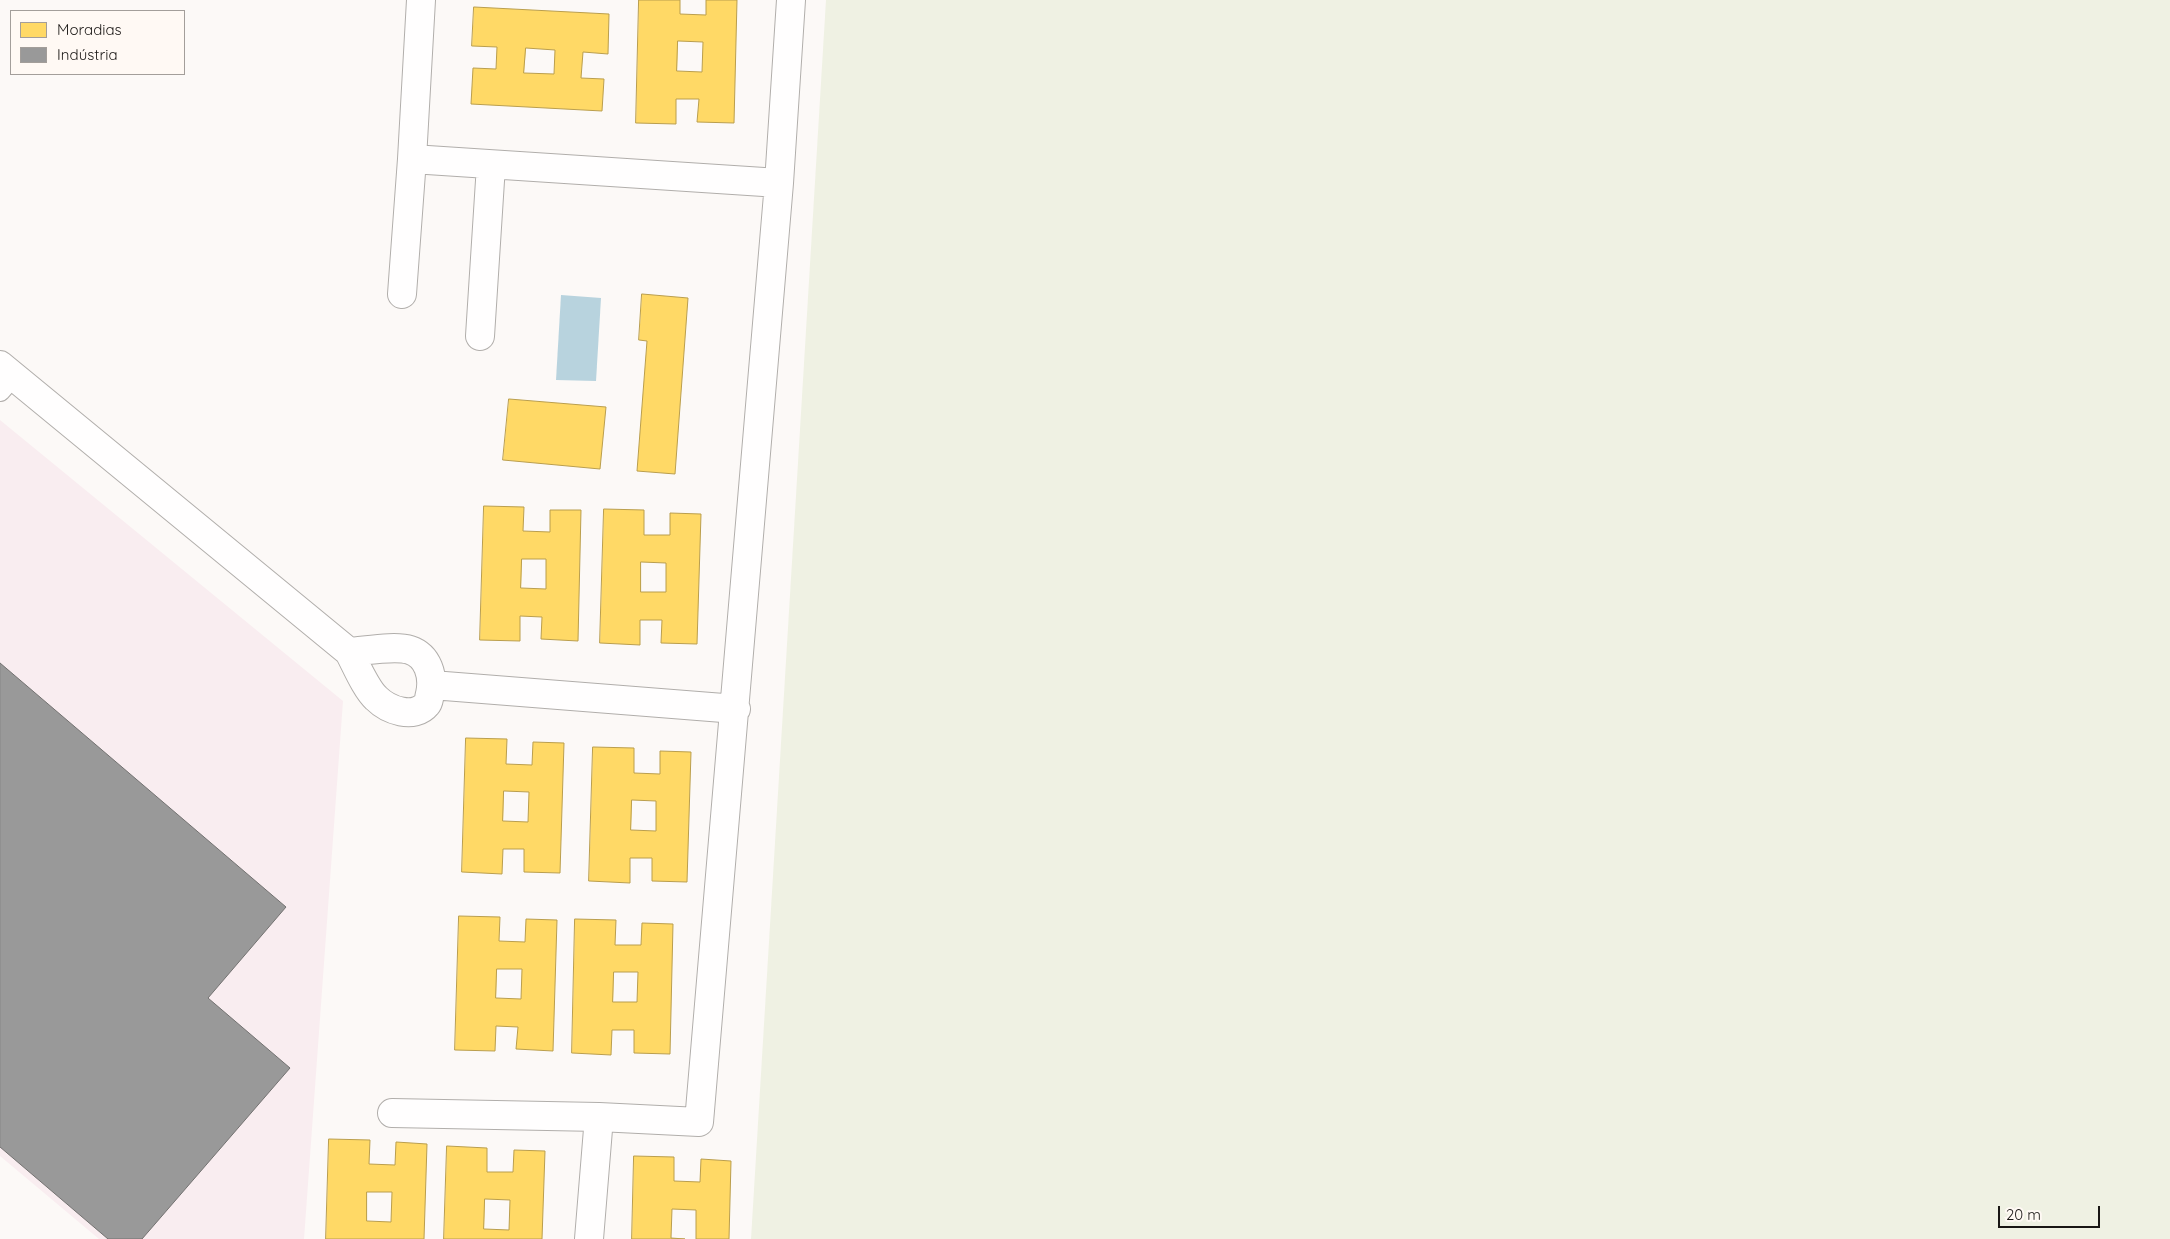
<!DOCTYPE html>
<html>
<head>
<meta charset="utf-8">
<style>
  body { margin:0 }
  #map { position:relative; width:2170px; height:1239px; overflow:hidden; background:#fcf9f7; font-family:Quicksand,sans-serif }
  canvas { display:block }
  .legend { position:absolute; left:10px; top:10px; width:175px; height:65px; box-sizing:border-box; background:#fff9f4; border:1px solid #a39e9a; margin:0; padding:6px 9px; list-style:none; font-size:15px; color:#191614 }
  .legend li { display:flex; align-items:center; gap:10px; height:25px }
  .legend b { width:25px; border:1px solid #a39e9a }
  .scale { position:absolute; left:1998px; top:1206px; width:102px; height:22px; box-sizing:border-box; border:2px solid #191614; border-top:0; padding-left:6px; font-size:15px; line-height:18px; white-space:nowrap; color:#191614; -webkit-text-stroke:4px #fff9f4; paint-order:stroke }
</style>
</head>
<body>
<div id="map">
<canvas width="2170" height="1239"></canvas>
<ul class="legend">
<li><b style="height:14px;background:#ffd966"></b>Moradias</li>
<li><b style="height:14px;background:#999"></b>Indústria</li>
</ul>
<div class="scale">20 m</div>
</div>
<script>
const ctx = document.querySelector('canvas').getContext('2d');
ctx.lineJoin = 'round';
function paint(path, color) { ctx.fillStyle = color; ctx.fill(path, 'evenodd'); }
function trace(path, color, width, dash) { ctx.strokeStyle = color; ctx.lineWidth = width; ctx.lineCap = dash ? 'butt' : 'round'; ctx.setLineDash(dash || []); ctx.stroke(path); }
paint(new Path2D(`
  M 0,420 L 343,701 L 304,1239 L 99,1239 L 0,1156 Z`), '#f9edf0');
paint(new Path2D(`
  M 826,0 L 2170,0 L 2170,1239 L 751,1239 Z`), '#eff1e3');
paint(new Path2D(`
  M 561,295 L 601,298 L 596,381 L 556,380 Z`), '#b8d3de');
const homes = new Path2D(`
  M 639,0 L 680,0 L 680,14 L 706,15 L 706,0 L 737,0 L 734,123 L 697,122 L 699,99 L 676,99 L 676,124 L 636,123 ZM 678,41 L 703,42 L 702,72 L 677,71 Z
  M 474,7 L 609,14 L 608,54 L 583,52 L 581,78 L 604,79 L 602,111 L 471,104 L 473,68 L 496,69 L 497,47 L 472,46 ZM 526,48 L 555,50 L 554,74 L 524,73 Z
  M 642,294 L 688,298 L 675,474 L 637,471 L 647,341 L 639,340 Z
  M 509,399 L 606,407 L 600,469 L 503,460 Z
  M 484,506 L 524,507 L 523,531 L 550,532 L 550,510 L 581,510 L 578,641 L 541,639 L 542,617 L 520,616 L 520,641 L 480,640 ZM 522,559 L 546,559 L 546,589 L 521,588 Z
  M 604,509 L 644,510 L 644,535 L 670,535 L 670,513 L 701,514 L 697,644 L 661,643 L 662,620 L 640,620 L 640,645 L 600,643 ZM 641,562 L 666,563 L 666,592 L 641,592 Z
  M 466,738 L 507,739 L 506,764 L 532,765 L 533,742 L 564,743 L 560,873 L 524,872 L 524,849 L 503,849 L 502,874 L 462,872 ZM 504,791 L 529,792 L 528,822 L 503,821 Z
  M 593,747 L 634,748 L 634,773 L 660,774 L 660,751 L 691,752 L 687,882 L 652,881 L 652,858 L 630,858 L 630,883 L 589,881 ZM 632,800 L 656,801 L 656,831 L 631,830 Z
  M 459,916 L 500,917 L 499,941 L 525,942 L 526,919 L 557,920 L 553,1051 L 516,1049 L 518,1027 L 496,1026 L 495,1051 L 455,1050 ZM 497,969 L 522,969 L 521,999 L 496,998 Z
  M 575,919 L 616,920 L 615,945 L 641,945 L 642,923 L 673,924 L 670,1054 L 634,1053 L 634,1030 L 612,1030 L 611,1055 L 572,1053 ZM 614,972 L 638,972 L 637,1002 L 613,1002 Z
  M 329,1139 L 370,1140 L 369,1164 L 395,1165 L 396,1142 L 427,1144 L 424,1239 L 326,1239 ZM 367,1192 L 392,1192 L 391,1222 L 367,1221 Z
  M 447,1146 L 487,1148 L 487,1172 L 513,1172 L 514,1150 L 545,1151 L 542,1239 L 444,1239 ZM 485,1199 L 510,1200 L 509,1230 L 484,1229 Z
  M 634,1156 L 674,1157 L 674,1181 L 700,1182 L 701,1159 L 731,1161 L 729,1239 L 696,1239 L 696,1210 L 672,1209 L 671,1238 L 685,1239 L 632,1239 Z`);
paint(homes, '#ffd966');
trace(homes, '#ba9e4d', 1);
const industry = new Path2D(`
  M 0,663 L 286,907 L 208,998 L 290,1068 L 142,1239 L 108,1239 L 0,1147 Z`);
paint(industry, '#999');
trace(industry, '#737271', 1);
const service = new Path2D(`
  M 0,391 L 13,376`);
const minor = new Path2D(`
  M 421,0 L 412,159 L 779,183 L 699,1122 L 599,1117 L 589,1239
  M 779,183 L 791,0
  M 402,294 L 412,159
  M 480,336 L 491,165
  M 0,365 L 349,652 C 356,665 366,689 376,698 C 388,710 414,720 427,704 C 429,702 429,697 430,694 C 434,676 428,656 410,650 C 395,645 365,651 349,652
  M 432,685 L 736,709
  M 392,1113 L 599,1117`);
trace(service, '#b1aeab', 22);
trace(minor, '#b1aeab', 30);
trace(service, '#fffefe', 20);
trace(minor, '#fffefe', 28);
</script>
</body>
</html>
